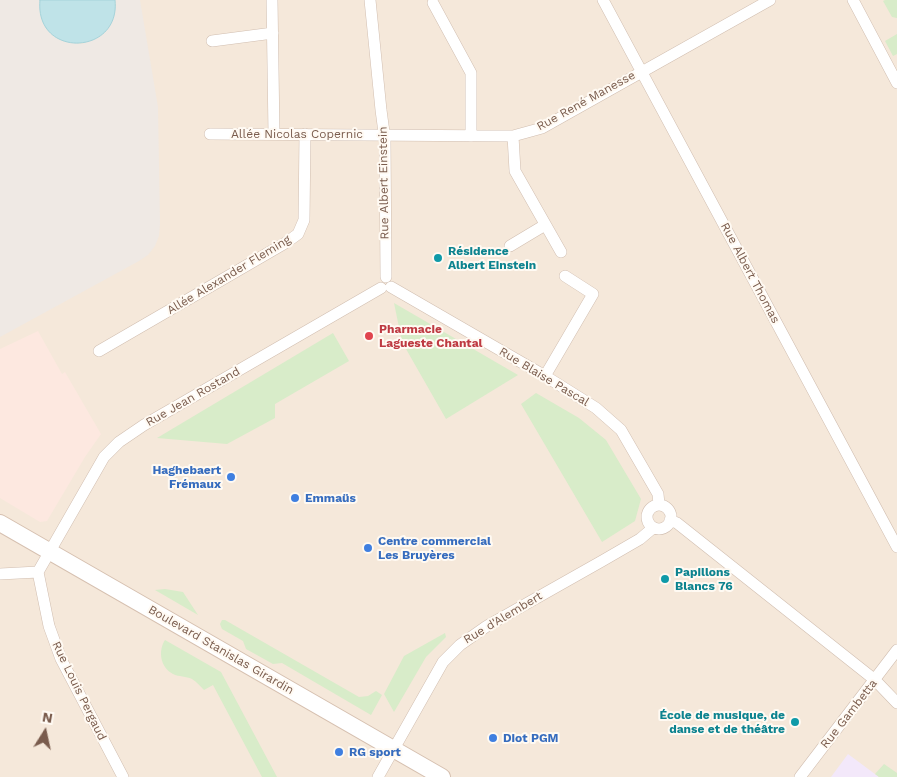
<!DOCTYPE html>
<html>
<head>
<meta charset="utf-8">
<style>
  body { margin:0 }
  #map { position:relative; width:897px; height:777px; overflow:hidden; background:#fdf6ec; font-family:"Work Sans",sans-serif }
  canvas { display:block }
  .north { position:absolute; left:20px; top:707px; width:50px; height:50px; -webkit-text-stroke:4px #fffaf3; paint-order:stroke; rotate:10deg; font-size:14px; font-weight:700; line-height:20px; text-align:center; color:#7a5c4d }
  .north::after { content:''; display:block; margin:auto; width:18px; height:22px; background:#7a5c4d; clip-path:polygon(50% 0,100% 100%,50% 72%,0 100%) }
</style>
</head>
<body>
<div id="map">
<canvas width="897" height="777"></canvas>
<div class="north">N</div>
</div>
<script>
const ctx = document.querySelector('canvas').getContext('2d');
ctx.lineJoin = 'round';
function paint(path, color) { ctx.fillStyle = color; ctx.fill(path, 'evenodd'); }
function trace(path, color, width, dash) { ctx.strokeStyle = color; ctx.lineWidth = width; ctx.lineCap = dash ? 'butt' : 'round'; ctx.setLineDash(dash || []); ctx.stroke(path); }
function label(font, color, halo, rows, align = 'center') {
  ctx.font = font + ' "Work Sans",sans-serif'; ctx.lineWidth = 4; ctx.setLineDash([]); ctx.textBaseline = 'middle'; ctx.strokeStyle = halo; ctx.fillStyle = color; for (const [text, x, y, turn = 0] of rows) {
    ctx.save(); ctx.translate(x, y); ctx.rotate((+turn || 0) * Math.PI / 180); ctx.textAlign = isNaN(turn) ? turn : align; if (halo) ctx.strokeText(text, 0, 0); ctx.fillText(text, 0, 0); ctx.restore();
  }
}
paint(new Path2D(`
  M 0,0 L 897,0 L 897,777 L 0,777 Z`), '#f5e8da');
paint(new Path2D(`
  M 38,331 L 62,374 L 65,372 L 101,434 L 85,457 L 47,521 L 40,522 L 0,498 L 0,349 Z`), '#fde8e0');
paint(new Path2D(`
  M 0,0 L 40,0 L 46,27 L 57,38 L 65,42 L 82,44 L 101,35 L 108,27 L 116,5 L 115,0 L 140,0 L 158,107 L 160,224 L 159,236 L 155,246 L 148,255 L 139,261 L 0,337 Z`), '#efe9e4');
paint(new Path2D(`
  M 848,754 L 879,777 L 831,777 Z`), '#f3e8fa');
paint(new Path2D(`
  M 885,0 L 897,0 L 897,18 L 892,17 L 883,1 Z
  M 897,34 L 897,54 L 893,56 L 885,41 Z
  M 394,303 L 518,375 L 446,419 L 402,342 Z
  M 333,333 L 349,361 L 275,404 L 275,418 L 227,444 L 157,438 Z
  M 536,393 L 579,418 L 606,440 L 641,499 L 635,521 L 602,542 L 521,404 Z
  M 165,589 L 183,592 L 198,615 L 155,590 Z
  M 222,620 L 225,620 L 359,697 L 368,696 L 376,691 L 382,695 L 371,715 L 282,663 L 273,664 L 246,649 L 243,641 L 222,629 L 220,624 Z
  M 445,633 L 446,637 L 426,657 L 394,712 L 384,694 L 404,656 Z
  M 165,640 L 221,672 L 277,777 L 262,777 L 213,685 L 204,690 C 200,686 197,682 192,679 C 186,676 179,677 173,674 C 160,667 158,651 165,640 Z
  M 884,764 L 897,773 L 897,777 L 879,777 L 875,774 Z`), '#d8ecc9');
const water = new Path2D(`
  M 40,0 L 115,0 C 121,56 34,59 40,0 Z`);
paint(water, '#bfe3e8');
trace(water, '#a5d3da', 1);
const minor = new Path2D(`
  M 272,0 L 274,134
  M 370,0 L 381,110 L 385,140 L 386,277
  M 603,0 L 897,547
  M 853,0 L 897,83
  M 433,3 L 471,73 L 471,136
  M 212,41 L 273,33
  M 210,134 L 513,136 L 542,128 L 770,0
  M 513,136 L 515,171 L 561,252
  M 510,246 L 545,225
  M 391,287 L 545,376 L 596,408 L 621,430 L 658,494 L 659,504
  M 99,351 L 287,242 L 298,234 L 304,220 L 305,134
  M 545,376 L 593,294 L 565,276
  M647 517a12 12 0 1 1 24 0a12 12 0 1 1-24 0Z
  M 670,520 L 677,523 L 875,680 L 897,703
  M 38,572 L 104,457 L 119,442 L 144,425 L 381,288
  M 38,572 L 49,626 L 61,659 L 123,777
  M 0,574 L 38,572
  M 378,777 L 443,662 L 460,645 L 487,626 L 602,561 L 640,539 L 653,528
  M 800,777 L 897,650`);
const secondary = new Path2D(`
  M 0,523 L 442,777`);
trace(minor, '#d1beb0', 12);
trace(secondary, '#d6c0b0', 18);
trace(minor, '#fff', 11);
trace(secondary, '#fff', 16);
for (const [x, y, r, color] of [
  [438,258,5,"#0f9aa8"],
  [369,336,5,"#e0444e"],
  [231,477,5,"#3f7fe0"],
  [295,498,5,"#3f7fe0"],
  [368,548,5,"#3f7fe0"],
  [665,579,5,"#0f9aa8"],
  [795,722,5,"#0f9aa8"],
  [493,738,5,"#3f7fe0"],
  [339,752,5,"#3f7fe0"]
]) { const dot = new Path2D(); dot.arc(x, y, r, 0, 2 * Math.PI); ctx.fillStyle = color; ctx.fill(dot); trace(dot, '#fffaf3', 2); }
label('12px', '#7a5c4d', '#fffaf3', [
  ["Rue René Manesse",586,101,-29],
  ["Allée Nicolas Copernic",297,134],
  ["Rue Albert Einstein",384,183,-91],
  ["Rue Albert Thomas",750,273,62],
  ["Allée Alexander Fleming",229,275,-31],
  ["Rue Blaise Pascal",544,377,31],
  ["Rue Jean Rostand",193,397,-30],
  ["Rue d'Alembert",503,618,-31],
  ["Boulevard Stanislas Girardin",221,650,30],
  ["Rue Louis Pergaud",79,691,64],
  ["Rue Gambetta",849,714,-52]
]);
label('bold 12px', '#0d838f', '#fffaf3', [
  ["Résidence",448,251],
  ["Albert Einstein",448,265],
  ["Papillons",675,572],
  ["Blancs 76",675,586],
  ["École de musique, de",785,715,"right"],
  ["danse et de théâtre",785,729,"right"]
], 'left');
label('bold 12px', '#be3a42', '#fffaf3', [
  ["Pharmacie",379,329],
  ["Lagueste Chantal",379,343]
], 'left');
label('bold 12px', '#366cbe', '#fffaf3', [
  ["Haghebaert",221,470,"right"],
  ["Frémaux",221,484,"right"],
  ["Emmaüs",305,498],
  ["Centre commercial",378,541],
  ["Les Bruyères",378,555],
  ["Diot PGM",503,738],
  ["RG sport",349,752]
], 'left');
</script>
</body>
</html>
